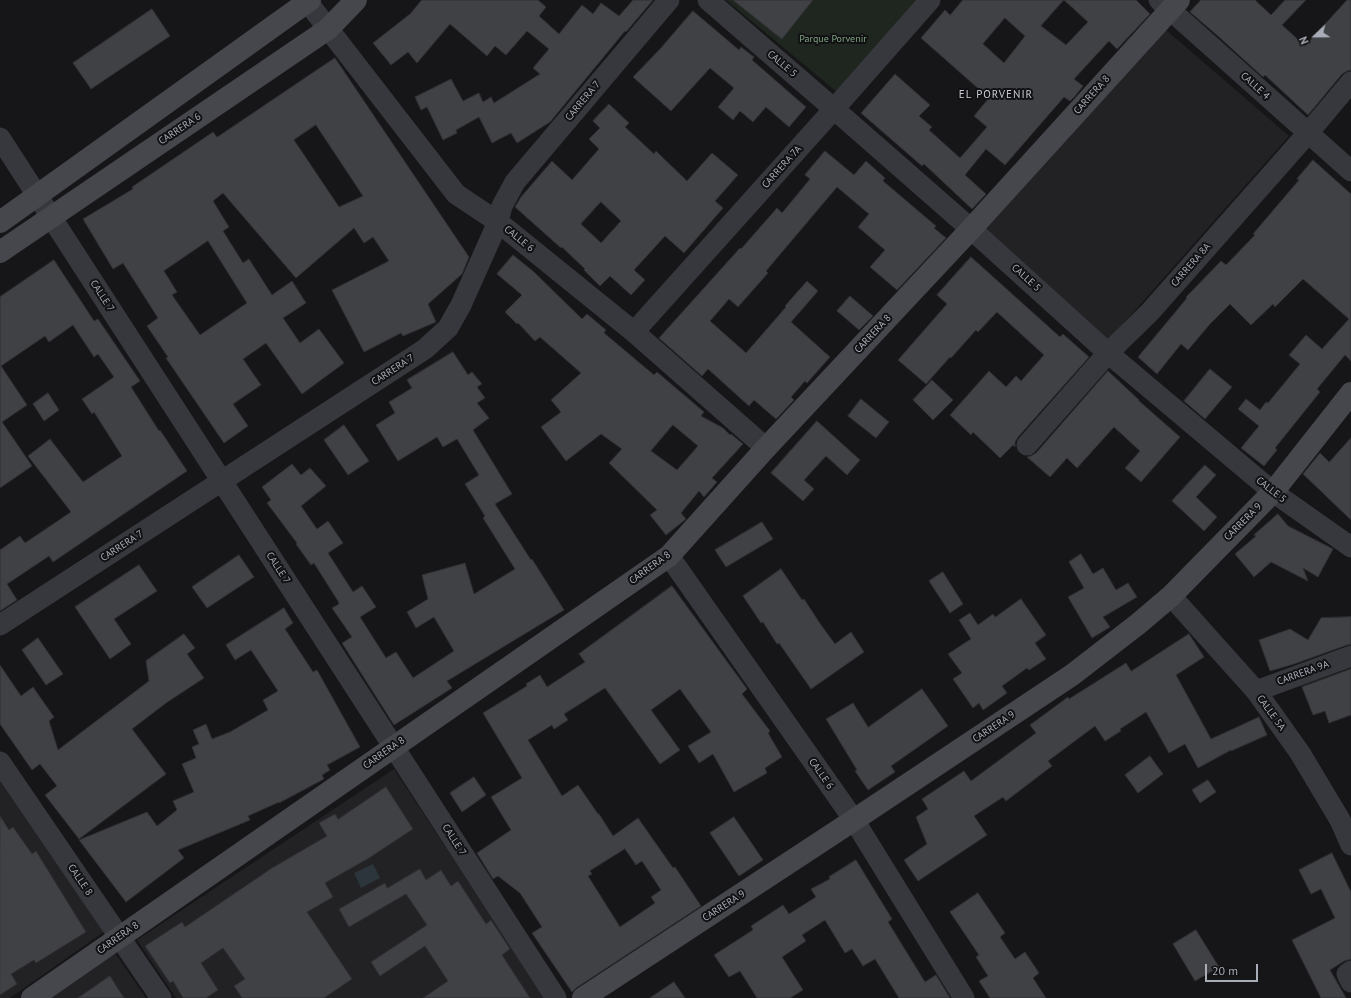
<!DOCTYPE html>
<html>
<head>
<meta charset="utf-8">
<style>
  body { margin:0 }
  #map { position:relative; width:1351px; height:998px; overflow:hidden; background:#161618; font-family:"PT Sans",sans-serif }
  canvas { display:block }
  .north { position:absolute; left:1295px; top:16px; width:40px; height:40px; -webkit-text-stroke:3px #111113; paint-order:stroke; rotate:248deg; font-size:11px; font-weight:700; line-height:16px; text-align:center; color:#a8adb8 }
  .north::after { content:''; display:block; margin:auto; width:14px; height:18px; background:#a8adb8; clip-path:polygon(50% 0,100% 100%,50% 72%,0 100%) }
  .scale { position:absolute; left:1205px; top:964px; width:53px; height:18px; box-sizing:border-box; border:2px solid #a8adb8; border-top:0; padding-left:5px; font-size:12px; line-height:14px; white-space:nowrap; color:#a8adb8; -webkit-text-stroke:3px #111113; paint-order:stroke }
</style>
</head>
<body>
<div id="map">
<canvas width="1351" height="998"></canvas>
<div class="north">N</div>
<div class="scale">20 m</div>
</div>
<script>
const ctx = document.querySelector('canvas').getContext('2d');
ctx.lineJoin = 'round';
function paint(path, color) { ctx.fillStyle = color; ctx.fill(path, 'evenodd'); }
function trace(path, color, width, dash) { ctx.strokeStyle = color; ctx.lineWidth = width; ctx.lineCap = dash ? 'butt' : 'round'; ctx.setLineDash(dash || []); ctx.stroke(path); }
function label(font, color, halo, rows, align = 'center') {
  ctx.font = font + ' "PT Sans",sans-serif'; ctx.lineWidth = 4; ctx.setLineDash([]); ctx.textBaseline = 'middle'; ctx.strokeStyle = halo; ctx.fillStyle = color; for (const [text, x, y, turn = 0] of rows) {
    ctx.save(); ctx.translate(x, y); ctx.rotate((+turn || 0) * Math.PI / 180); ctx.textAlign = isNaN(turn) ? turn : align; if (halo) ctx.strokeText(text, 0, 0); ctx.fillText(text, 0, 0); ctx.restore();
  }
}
paint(new Path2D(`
  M 1165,29 L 1289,136 L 1108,341 L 978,229 Z
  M 394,769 L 545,998 L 176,998 L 137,940 Z
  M 0,776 L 105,931 L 10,998 L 0,998 Z
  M 111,947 L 146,998 L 40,998 Z`), '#222225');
paint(new Path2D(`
  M 726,0 L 919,0 L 837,92 Z`), '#1e261f');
paint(new Path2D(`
  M 373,864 L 380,878 L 361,888 L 354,873 Z`), '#2c353c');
const building = new Path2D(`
  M 422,0 L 538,0 L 546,7 L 539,16 L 559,34 L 582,5 L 593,14 L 601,3 L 619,16 L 633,0 L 653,0 L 626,32 L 625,31 L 550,122 L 517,143 L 511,133 L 492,143 L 479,117 L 456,130 L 457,133 L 443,140 L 427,107 L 421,110 L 415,97 L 451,79 L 463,101 L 479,93 L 483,102 L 491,97 L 494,103 L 540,74 L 533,68 L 549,49 L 527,31 L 506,55 L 495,46 L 487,56 L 450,24 L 417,63 L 408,52 L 391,65 L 373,43 L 410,14 Z
  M 733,0 L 813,0 L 782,39 Z
  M 963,0 L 1136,0 L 1150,14 L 1117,49 L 1109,41 L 1074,79 L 1083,86 L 1075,96 L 1070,101 L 1064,97 L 1005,165 L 986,149 L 965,175 L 986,194 L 972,209 L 924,164 L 922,166 L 861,113 L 895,74 L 930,105 L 919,116 L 932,127 L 929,130 L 960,158 L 987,127 L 974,116 L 989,98 L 921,38 L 945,10 L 950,15 ZM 1064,0 L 1088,22 L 1066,45 L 1041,26 ZM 1005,18 L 1025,36 L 1004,63 L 983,44 Z
  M 1201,0 L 1255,0 L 1271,15 L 1285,0 L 1306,0 L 1282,25 L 1305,46 L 1347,0 L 1351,0 L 1351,70 L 1347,71 L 1342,74 L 1308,115 L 1265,75 L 1263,77 L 1218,36 L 1190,12 Z
  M 152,9 L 170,36 L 91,89 L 73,63 Z
  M 693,11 L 739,50 L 741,47 L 754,57 L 752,60 L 806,107 L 789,127 L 766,107 L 753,122 L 740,111 L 733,120 L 718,107 L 734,88 L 710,68 L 671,111 L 633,77 L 660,49 Z
  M 335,58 L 469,257 L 462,274 L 428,304 L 436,322 L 403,336 L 401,333 L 364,352 L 332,290 L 389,261 L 373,237 L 364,243 L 354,228 L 296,278 L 223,193 L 213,201 L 229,227 L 223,231 L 243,263 L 249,259 L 272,295 L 292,281 L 306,303 L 283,318 L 300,343 L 319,329 L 344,363 L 302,394 L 266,343 L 243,359 L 261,385 L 233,404 L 248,426 L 224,443 L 166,358 L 168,357 L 147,326 L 158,318 L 123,263 L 113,269 L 83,219 L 133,189 L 132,187 L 213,132 L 217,137 ZM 316,125 L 363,196 L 339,207 L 294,140 ZM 208,241 L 247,303 L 200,335 L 172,295 L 177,292 L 164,271 Z
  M 609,104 L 629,123 L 625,127 L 654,154 L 656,151 L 687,181 L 712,153 L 738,175 L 715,201 L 723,208 L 684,253 L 665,236 L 634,270 L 645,280 L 631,295 L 610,276 L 600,286 L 584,270 L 585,269 L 562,247 L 561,248 L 515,207 L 521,197 L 552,161 L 572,180 L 599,149 L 589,139 L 600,128 L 593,121 ZM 601,202 L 621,221 L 601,243 L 581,224 Z
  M 825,151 L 854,175 L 866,161 L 885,178 L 883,181 L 936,226 L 934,228 L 946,238 L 897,290 L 870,267 L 885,250 L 858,227 L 869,214 L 837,187 L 766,271 L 768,273 L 738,307 L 729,299 L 710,321 L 746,353 L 786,307 L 785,306 L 807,281 L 818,291 L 791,322 L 830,357 L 807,383 L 805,381 L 791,397 L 794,400 L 776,419 L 754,400 L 749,406 L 708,369 L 702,376 L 659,338 L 740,248 L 741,249 L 777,208 L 782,213 L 810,179 L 805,175 Z
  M 1313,160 L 1351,194 L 1351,361 L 1345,355 L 1317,389 L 1320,392 L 1275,448 L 1277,450 L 1264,466 L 1241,448 L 1259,426 L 1238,409 L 1246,399 L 1260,410 L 1266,402 L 1268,403 L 1300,364 L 1289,355 L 1306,335 L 1322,349 L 1349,319 L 1303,279 L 1275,307 L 1273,304 L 1251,325 L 1230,304 L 1210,324 L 1188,350 L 1181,344 L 1157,374 L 1138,357 L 1187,298 L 1186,297 L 1221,261 L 1226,265 L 1255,235 L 1253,234 L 1299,180 L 1297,179 Z
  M 513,255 L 534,272 L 582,319 L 587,314 L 606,330 L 604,333 L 654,375 L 657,372 L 704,412 L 701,416 L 723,428 L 730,435 L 731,434 L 743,444 L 712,478 L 717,482 L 704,497 L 699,491 L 681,513 L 686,519 L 666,535 L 650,515 L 657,510 L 609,463 L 622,449 L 601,434 L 566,461 L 541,427 L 561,412 L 551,400 L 581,373 L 540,337 L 535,341 L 518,323 L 517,324 L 505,312 L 522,295 L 497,274 ZM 673,425 L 698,446 L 677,470 L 651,451 Z
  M 971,257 L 1060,337 L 1063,334 L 1089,357 L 1018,437 L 1015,442 L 1015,447 L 1013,445 L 1000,458 L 973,432 L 971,435 L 950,415 L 989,371 L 1006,387 L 1016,376 L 1021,381 L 1044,355 L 997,312 L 978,332 L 976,330 L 951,358 L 950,357 L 926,384 L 898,360 L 947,304 L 937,295 Z
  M 54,260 L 94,321 L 98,319 L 140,381 L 131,387 L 159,431 L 160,430 L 187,471 L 53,562 L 49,556 L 7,584 L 17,600 L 0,611 L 0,550 L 20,536 L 25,543 L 71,512 L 28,456 L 50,439 L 83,482 L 122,456 L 94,412 L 92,414 L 82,399 L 114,377 L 98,354 L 94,357 L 73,325 L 49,342 L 45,336 L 1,366 L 27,405 L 2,422 L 32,466 L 0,488 L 0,297 Z
  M 850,296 L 873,316 L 859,330 L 837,311 Z
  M 453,352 L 468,375 L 472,372 L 482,384 L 477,387 L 485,398 L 477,403 L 489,418 L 473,430 L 512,494 L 495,504 L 531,560 L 532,559 L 564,610 L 447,681 L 452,688 L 394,725 L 342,643 L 352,637 L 332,608 L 339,604 L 338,601 L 314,563 L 311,565 L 296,544 L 297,543 L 267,503 L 271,500 L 262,487 L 292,464 L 301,475 L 310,468 L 326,486 L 301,506 L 317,529 L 328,521 L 343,543 L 328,553 L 353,592 L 362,586 L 376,607 L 360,617 L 386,658 L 396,652 L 413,678 L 454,651 L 434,617 L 416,628 L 407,612 L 428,599 L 422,575 L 465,563 L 474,594 L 515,569 L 483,518 L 485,516 L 465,484 L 479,475 L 457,439 L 443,447 L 437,437 L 398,461 L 376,425 L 395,413 L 389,402 L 412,388 L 407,380 Z
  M 1210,369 L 1232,387 L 1205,419 L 1184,401 Z
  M 1108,371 L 1139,400 L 1138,400 L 1180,437 L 1141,482 L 1125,468 L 1140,451 L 1114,427 L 1077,468 L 1067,458 L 1050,477 L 1027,457 L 1031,456 L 1036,453 Z
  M 932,380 L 953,400 L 933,420 L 913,400 Z
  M 48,393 L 59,410 L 44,421 L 33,404 Z
  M 861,399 L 889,422 L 876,438 L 848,416 Z
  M 817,421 L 860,460 L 847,475 L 826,456 L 804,480 L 814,489 L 803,501 L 771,473 Z
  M 344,425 L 369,461 L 348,475 L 324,440 Z
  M 1351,438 L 1351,520 L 1303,474 L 1320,453 L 1329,462 Z
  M 1205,465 L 1216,475 L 1196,497 L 1217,517 L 1204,531 L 1172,501 Z
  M 1278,514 L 1288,526 L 1333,549 L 1318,577 L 1303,568 L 1308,581 L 1271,562 L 1254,577 L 1235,554 L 1256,536 L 1254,535 Z
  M 762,522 L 773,539 L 726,567 L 715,550 Z
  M 1081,554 L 1093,574 L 1103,568 L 1116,590 L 1128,583 L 1137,597 L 1103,617 L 1110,627 L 1092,638 L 1068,597 L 1084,588 L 1069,562 Z
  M 239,555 L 254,577 L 207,608 L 192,587 Z
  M 139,565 L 157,591 L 114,619 L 131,644 L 110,659 L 75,607 Z
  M 781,569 L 802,600 L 804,599 L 821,625 L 835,644 L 851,632 L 864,652 L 811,689 L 779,643 L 777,644 L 763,622 L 761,623 L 743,596 Z
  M 943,572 L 963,604 L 950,613 L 929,581 Z
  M 672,586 L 747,689 L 742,694 L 770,731 L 768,733 L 782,757 L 765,768 L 767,773 L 734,792 L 713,754 L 699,763 L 688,746 L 711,732 L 680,689 L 651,710 L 680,750 L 660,764 L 605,688 L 564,714 L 568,720 L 554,729 L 552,725 L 528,740 L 562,796 L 578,785 L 598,814 L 599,814 L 613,836 L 638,818 L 673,868 L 675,867 L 701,906 L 576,988 L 572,992 L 532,933 L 542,927 L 520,893 L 498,876 L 493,879 L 477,853 L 511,830 L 491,797 L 522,778 L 483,713 L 527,686 L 526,684 L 540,675 L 547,687 L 585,662 L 579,654 ZM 625,849 L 636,865 L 642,861 L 661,890 L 651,897 L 655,903 L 620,927 L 588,876 L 592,874 L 590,871 Z
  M 1021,599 L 1046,635 L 1035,643 L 1046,659 L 1029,670 L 1027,668 L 1002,686 L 1007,693 L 983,710 L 979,703 L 973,708 L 953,679 L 962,673 L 948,654 L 971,639 L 959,620 L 970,613 L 978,625 L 993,614 L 995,617 Z
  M 284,608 L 293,623 L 285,629 L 313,672 L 317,670 L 360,747 L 327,765 L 330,770 L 322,775 L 324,779 L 279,803 L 279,802 L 248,816 L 250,820 L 178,850 L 184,858 L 126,902 L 79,840 L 147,812 L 157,826 L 177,810 L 173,801 L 194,792 L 182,764 L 196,758 L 192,747 L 199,744 L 193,730 L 206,724 L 212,739 L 230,732 L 268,710 L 263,700 L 278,691 L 251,650 L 235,660 L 226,645 Z
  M 1351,617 L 1351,644 L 1347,645 L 1294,664 L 1270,671 L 1259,640 L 1290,629 L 1308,640 L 1321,618 Z
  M 184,634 L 195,648 L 187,654 L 204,678 L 166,703 L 132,729 L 166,774 L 79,839 L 45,795 L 57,786 L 40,764 L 32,770 L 0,724 L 0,665 L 21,696 L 33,687 L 54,717 L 49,721 L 58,750 L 149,681 L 146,661 Z
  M 1189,634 L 1204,657 L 1176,675 L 1211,739 L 1259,717 L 1267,735 L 1231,751 L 1231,750 L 1198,768 L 1185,744 L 1169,753 L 1146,712 L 1120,729 L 1121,731 L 1105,741 L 1095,726 L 1048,761 L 1052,766 L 1006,801 L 1003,797 L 974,816 L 987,835 L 918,881 L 904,860 L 927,844 L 916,817 L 928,809 L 922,799 L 964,771 L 971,781 L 1036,733 L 1030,725 L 1068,697 L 1069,699 L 1126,663 L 1131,671 Z
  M 38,638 L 63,674 L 46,685 L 22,650 Z
  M 1351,669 L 1351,715 L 1329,723 L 1325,711 L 1313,715 L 1302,687 Z
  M 922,689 L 948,726 L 891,766 L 895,772 L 868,790 L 855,771 L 857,770 L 826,719 L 853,703 L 868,727 Z
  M 1150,756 L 1163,774 L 1138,793 L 1125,775 Z
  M 474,777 L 486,795 L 462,812 L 450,793 Z
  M 1208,780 L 1216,792 L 1200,803 L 1192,790 Z
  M 386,787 L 413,829 L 369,858 L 325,883 L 333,897 L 307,912 L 352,979 L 324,998 L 242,998 L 234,986 L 245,979 L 223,948 L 201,963 L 218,990 L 206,998 L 183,998 L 173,981 L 170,983 L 145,946 L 182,922 L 185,927 L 272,868 L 327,836 L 319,823 L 335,814 L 338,819 Z
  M 0,816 L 9,830 L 13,827 L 32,854 L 36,851 L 86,932 L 36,963 L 34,960 L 11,974 L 17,984 L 0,995 Z
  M 734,817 L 763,860 L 739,876 L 710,833 Z
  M 1332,853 L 1351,892 L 1351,959 L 1344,961 L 1330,970 L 1346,998 L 1321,998 L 1292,940 L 1335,918 L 1321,889 L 1311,894 L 1299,870 Z
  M 856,860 L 892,919 L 888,922 L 925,982 L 936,975 L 950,998 L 899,998 L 875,959 L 863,966 L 852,949 L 845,953 L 825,920 L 802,935 L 806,941 L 782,957 L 803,990 L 790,998 L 757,998 L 740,971 L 729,977 L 714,955 L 753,930 L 751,926 L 783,905 L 789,914 L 816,897 L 811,889 L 830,879 L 829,877 Z
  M 420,869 L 426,880 L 441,870 L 451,886 L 458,881 L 486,924 L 491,920 L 510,949 L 502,955 L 530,998 L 423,998 L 448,981 L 425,946 L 380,976 L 371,962 L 427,925 L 406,894 L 349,927 L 339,909 L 385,883 L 387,888 Z
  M 978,893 L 1005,933 L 1000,937 L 1015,959 L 1025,952 L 1039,973 L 1033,978 L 1046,998 L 990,998 L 979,981 L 988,976 L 976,957 L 979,955 L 950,912 Z
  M 1196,930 L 1219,967 L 1195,981 L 1173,944 Z
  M 110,976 L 124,998 L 78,998 Z
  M 674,982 L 685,998 L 650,998 Z`);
paint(building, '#404145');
trace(building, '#303034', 1);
trace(new Path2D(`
  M 306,0 L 456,194 L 498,222 L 634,332 L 766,448
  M 708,0 L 834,109 L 971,229 L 1108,353 L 1273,492 L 1351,547
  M 1159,0 L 1351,171
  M 0,138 L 556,998
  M 634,332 L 834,109 L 930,0
  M 1027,445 L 1108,353 L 1150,312 L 1308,133 L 1351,82
  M 669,556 L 854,820 L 964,998
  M 1171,596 L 1256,691 L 1300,753 L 1340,820 L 1351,845
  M 0,625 L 425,349 L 448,328 L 461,305 L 498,222 L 502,206 L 515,182 L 669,0
  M 1256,691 L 1351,656
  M 0,762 L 161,998
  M 1351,971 L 1347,974 L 1351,982`), '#37383d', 21);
trace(new Path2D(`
  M 0,222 L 310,0
  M 0,252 L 328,29 L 356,0
  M 32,998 L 669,556 L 766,448 L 971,229 L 1179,0
  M 583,998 L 854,820 L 1072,675 L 1138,624 L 1171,596 L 1273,492 L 1351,393`), '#45474d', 22);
label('10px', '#7fa381', '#111113', [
  ["Parque Porvenir",833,39]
]);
label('10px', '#a8adb8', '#111113', [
  ["CALLE 5",782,64,40],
  ["CALLE 4",1255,86,42],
  ["CARRERA 8",1092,95,-48],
  ["CARRERA 7",583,101,-50],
  ["CARRERA 6",180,129,-34],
  ["CARRERA 7A",782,167,-48],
  ["CALLE 6",519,239,39],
  ["CARRERA 8A",1191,265,-49],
  ["CALLE 5",1026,278,42],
  ["CALLE 7",102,296,57],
  ["CARRERA 8",873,334,-47],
  ["CARRERA 7",393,370,-33],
  ["CALLE 5",1271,490,38],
  ["CARRERA 9",1243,522,-45],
  ["CARRERA 7",122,546,-33],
  ["CALLE 7",278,568,57],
  ["CARRERA 8",650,568,-36],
  ["CARRERA 9A",1303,673,-20],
  ["CALLE 5A",1271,713,54],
  ["CARRERA 9",994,727,-34],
  ["CARRERA 8",384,753,-35],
  ["CALLE 6",821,774,55],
  ["CALLE 7",454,840,57],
  ["CALLE 8",80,880,56],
  ["CARRERA 9",724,906,-33],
  ["CARRERA 8",118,938,-35]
]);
ctx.letterSpacing = '1px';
label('11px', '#c9ccd4', '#111113', [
  ["EL PORVENIR",996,95]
]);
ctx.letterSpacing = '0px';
</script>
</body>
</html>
